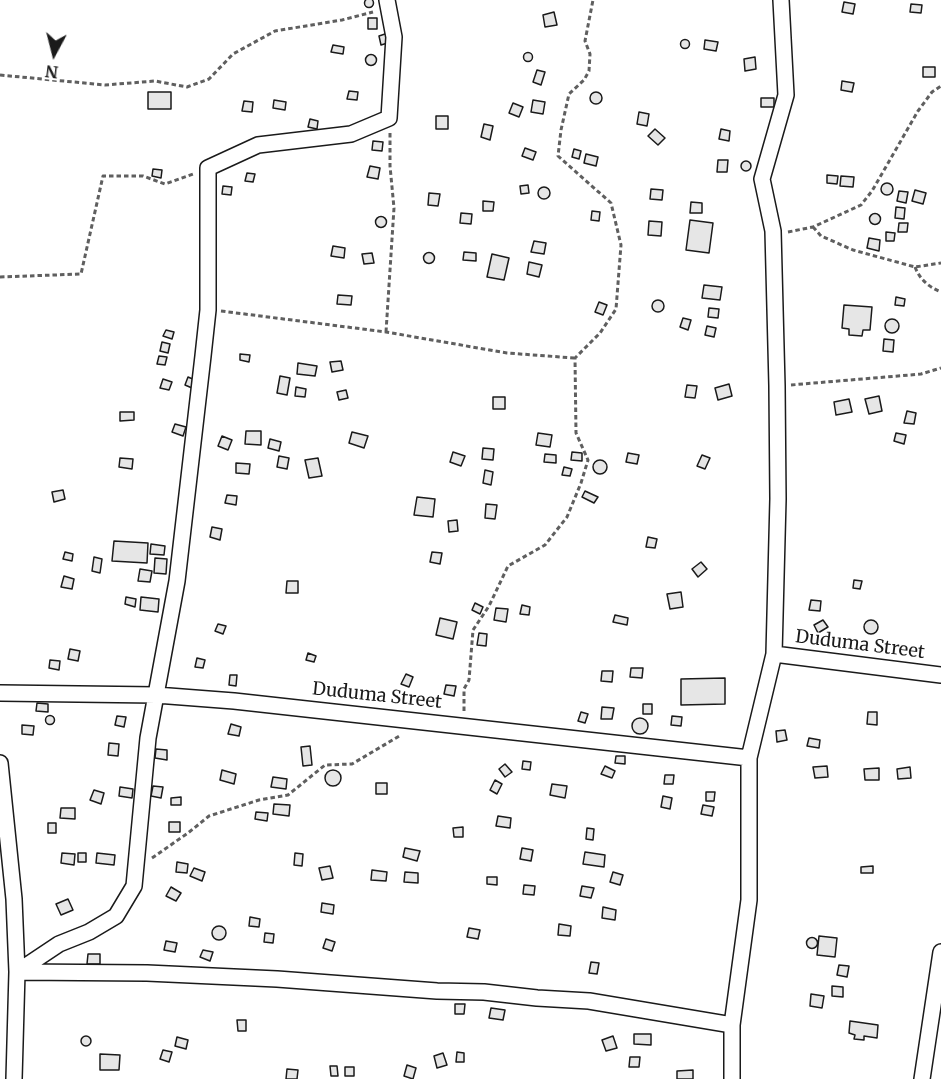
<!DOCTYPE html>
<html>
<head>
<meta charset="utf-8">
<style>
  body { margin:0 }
  #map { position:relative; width:941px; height:1079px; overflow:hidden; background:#fff; font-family:Merriweather,serif }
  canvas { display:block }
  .north { position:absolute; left:24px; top:24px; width:60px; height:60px; -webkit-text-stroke:4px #fff; paint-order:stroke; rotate:187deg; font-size:16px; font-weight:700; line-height:24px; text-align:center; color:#1a1a1a }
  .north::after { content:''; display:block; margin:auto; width:21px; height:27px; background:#1a1a1a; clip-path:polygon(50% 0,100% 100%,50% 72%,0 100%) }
</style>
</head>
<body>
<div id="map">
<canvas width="941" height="1079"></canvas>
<div class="north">N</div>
</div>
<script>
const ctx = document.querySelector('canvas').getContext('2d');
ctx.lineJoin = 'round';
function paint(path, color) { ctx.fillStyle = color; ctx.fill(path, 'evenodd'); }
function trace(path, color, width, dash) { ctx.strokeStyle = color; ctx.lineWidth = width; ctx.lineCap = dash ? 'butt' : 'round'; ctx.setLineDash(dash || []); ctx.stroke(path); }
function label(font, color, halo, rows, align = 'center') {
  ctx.font = font + ' Merriweather,serif'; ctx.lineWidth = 4.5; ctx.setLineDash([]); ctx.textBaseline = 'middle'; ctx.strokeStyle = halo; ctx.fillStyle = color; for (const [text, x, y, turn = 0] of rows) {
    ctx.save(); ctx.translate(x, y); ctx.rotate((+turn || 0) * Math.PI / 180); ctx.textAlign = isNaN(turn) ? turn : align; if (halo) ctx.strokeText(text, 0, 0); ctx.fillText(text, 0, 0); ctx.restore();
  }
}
const building = new Path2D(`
  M364.5 3a4.5 4.5 0 1 1 9 0a4.5 4.5 0 1 1-9 0Z
  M 844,2 L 855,4 L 853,14 L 842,12 Z
  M 911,4 L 922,5 L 921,13 L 910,12 Z
  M 554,12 L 557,25 L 545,27 L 543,15 Z
  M 368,18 L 377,18 L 377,29 L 368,29 Z
  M 388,33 L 391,42 L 381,45 L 379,36 Z
  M680.5 44a4.5 4.5 0 1 1 9 0a4.5 4.5 0 1 1-9 0Z
  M 705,40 L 718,42 L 716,51 L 704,49 Z
  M 333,45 L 344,47 L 343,54 L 331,52 Z
  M523.5 57a4.5 4.5 0 1 1 9 0a4.5 4.5 0 1 1-9 0Z
  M365.5 60a5.5 5.5 0 1 1 11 0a5.5 5.5 0 1 1-11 0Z
  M 755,57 L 756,69 L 745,71 L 744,59 Z
  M 923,67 L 935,67 L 935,77 L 923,77 Z
  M 537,70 L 545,72 L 541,85 L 533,82 Z
  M 842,81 L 854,83 L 852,92 L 841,90 Z
  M 349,91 L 358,92 L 357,100 L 347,99 Z
  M590 98a6 6 0 1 1 12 0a6 6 0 1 1-12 0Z
  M 148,92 L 171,92 L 171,109 L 148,109 Z
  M 761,98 L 774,98 L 774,107 L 761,107 Z
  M 274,100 L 286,102 L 285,110 L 273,108 Z
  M 533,100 L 545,102 L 543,114 L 531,112 Z
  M 244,101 L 253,102 L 252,112 L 242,111 Z
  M 513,103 L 523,107 L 519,117 L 509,113 Z
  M 639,112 L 649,114 L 647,126 L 637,124 Z
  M 436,116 L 448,116 L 448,129 L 436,129 Z
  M 310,119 L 318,121 L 317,129 L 308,127 Z
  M 484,124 L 493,126 L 490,140 L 481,137 Z
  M 655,129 L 665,138 L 658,145 L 648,136 Z
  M 721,129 L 730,131 L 729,141 L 719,139 Z
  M 373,141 L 383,142 L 382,151 L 372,150 Z
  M 525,148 L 536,152 L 533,160 L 522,156 Z
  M 574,149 L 581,151 L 579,159 L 572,157 Z
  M 586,154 L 598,157 L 596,166 L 584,163 Z
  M 718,160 L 728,160 L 727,172 L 717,172 Z
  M741 166a5 5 0 1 1 10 0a5 5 0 1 1-10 0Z
  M 370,166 L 380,168 L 378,179 L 367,177 Z
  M 153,169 L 162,170 L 161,178 L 152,176 Z
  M 247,173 L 255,174 L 253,182 L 245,181 Z
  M 827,175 L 838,176 L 837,184 L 827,183 Z
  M 841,176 L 854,177 L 853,187 L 840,186 Z
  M881 189a6 6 0 1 1 12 0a6 6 0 1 1-12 0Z
  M 528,185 L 529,193 L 521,194 L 520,186 Z
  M 223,186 L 232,187 L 231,195 L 222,194 Z
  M538 193a6 6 0 1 1 12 0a6 6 0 1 1-12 0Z
  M 651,189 L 663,190 L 662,200 L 650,199 Z
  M 915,190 L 926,193 L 923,204 L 912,201 Z
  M 899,191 L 908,192 L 906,203 L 897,201 Z
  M 429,193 L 440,194 L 438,206 L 428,205 Z
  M 483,201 L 494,202 L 493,211 L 483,211 Z
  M 691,202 L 702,203 L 702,213 L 690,213 Z
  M 896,207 L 905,208 L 904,219 L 895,218 Z
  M 592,211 L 600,212 L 599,221 L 591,220 Z
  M 461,213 L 472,214 L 471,224 L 460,223 Z
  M869.5 219a5.5 5.5 0 1 1 11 0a5.5 5.5 0 1 1-11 0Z
  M375.5 222a5.5 5.5 0 1 1 11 0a5.5 5.5 0 1 1-11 0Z
  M 690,220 L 713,223 L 709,253 L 686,250 Z
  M 649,221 L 662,222 L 661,236 L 648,235 Z
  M 899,223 L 908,223 L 907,232 L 898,232 Z
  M 886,232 L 895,233 L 894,241 L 886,241 Z
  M 869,238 L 880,240 L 879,251 L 867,248 Z
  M 534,241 L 546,243 L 544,254 L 531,252 Z
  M 333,246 L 345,248 L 344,258 L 331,256 Z
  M 464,252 L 476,253 L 476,261 L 463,260 Z
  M423.5 258a5.5 5.5 0 1 1 11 0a5.5 5.5 0 1 1-11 0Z
  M 372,253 L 374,263 L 364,264 L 362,254 Z
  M 492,254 L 509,258 L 504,280 L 487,277 Z
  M 529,262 L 542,265 L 539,277 L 527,274 Z
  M 704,285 L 722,287 L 720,300 L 702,298 Z
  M 338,295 L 352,296 L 351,305 L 337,304 Z
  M 896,297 L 905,299 L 904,306 L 895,305 Z
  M652 306a6 6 0 1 1 12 0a6 6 0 1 1-12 0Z
  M 599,302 L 607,305 L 603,315 L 595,312 Z
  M 844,305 L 872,307 L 870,330 L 863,330 L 862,336 L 849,335 L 849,329 L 842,328 Z
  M 709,308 L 719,309 L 718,318 L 708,317 Z
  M 683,318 L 691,320 L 688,330 L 680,327 Z
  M885 326a7 7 0 1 1 14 0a7 7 0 1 1-14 0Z
  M 707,326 L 716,328 L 714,337 L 705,335 Z
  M 166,330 L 174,332 L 172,339 L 163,336 Z
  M 884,339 L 894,340 L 893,352 L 883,351 Z
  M 162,342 L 170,344 L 168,353 L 160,351 Z
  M 240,354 L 250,355 L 249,362 L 240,360 Z
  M 159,356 L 167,357 L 165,365 L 157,364 Z
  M 341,361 L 343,370 L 332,372 L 330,362 Z
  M 298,363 L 317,366 L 315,376 L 297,374 Z
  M 280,376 L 290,378 L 287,395 L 277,393 Z
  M 188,377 L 195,380 L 192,388 L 185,385 Z
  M 163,379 L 172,382 L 169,390 L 160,388 Z
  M 729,384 L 732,396 L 718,400 L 715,388 Z
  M 687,385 L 697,386 L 695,398 L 685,397 Z
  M 296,387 L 306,389 L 305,397 L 295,396 Z
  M 346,390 L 348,398 L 339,400 L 337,392 Z
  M 879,396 L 882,411 L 869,414 L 865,399 Z
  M 493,397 L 505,397 L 505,409 L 493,409 Z
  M 849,399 L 852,412 L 836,415 L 834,402 Z
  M 907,411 L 916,413 L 914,424 L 904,423 Z
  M 120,412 L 134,412 L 134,420 L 120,421 Z
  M 175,424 L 186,427 L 183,436 L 172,432 Z
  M 246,431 L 261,431 L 261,445 L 245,444 Z
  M 352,432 L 368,436 L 364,448 L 349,443 Z
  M 538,433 L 552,435 L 550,447 L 536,445 Z
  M 896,433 L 906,435 L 904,444 L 894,441 Z
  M 222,436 L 232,440 L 228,450 L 218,446 Z
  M 270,439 L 281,442 L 279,451 L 268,448 Z
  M 483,448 L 494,449 L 493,460 L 482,459 Z
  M 453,452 L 465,456 L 461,466 L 450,462 Z
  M 572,452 L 582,453 L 582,461 L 571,460 Z
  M 628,453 L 639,455 L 637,464 L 626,462 Z
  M 545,454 L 556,455 L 556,463 L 544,462 Z
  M 702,455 L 710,458 L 705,469 L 697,466 Z
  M 279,456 L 289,458 L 287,469 L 277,467 Z
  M 120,458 L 133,459 L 132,469 L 119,467 Z
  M 318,458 L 322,476 L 309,478 L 305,460 Z
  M593 467a7 7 0 1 1 14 0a7 7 0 1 1-14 0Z
  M 236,463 L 250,464 L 249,474 L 236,473 Z
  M 564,467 L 572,469 L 570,476 L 562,475 Z
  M 485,470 L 493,472 L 491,485 L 483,483 Z
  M 63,490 L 65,499 L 54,502 L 52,492 Z
  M 585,491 L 598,497 L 594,503 L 582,497 Z
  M 227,495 L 237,496 L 236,505 L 225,503 Z
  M 417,497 L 435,499 L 433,517 L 414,515 Z
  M 486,504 L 497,505 L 495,519 L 485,518 Z
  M 457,520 L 458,531 L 449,532 L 448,521 Z
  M 212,527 L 222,529 L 220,540 L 210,537 Z
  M 648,537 L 657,539 L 655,548 L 646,547 Z
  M 114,541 L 148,543 L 147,563 L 112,561 Z
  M 151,544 L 165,546 L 164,555 L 150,554 Z
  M 65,552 L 73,554 L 72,561 L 63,559 Z
  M 432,552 L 442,553 L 440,564 L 430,562 Z
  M 94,557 L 102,559 L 100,573 L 92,571 Z
  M 155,558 L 167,559 L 166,574 L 154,573 Z
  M 701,562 L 707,569 L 698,577 L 692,569 Z
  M 140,569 L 152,571 L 150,582 L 138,581 Z
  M 64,576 L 74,579 L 72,589 L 61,587 Z
  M 854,580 L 862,581 L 860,589 L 853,588 Z
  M 287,581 L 298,581 L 298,593 L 286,593 Z
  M 681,592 L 683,607 L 670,609 L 667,594 Z
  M 126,597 L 136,599 L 135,607 L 125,604 Z
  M 141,597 L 159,599 L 158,612 L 140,610 Z
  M 811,600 L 821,601 L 820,611 L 809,610 Z
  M 475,603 L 483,607 L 480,614 L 472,610 Z
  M 522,605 L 530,607 L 529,615 L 520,614 Z
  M 496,608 L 508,609 L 506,622 L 494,620 Z
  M 615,615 L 628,618 L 627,625 L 613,622 Z
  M 440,618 L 457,622 L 453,639 L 436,635 Z
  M864 627a7 7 0 1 1 14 0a7 7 0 1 1-14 0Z
  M 823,620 L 828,627 L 818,633 L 814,625 Z
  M 218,624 L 226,626 L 223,634 L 215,631 Z
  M 479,633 L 487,634 L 486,646 L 477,645 Z
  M 70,649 L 80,651 L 78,661 L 68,659 Z
  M 308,653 L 316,656 L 314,662 L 306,660 Z
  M 197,658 L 205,660 L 203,668 L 195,667 Z
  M 50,660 L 60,661 L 59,670 L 49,668 Z
  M 631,668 L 643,668 L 642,678 L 630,677 Z
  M 602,671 L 613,671 L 612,682 L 601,681 Z
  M 406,674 L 413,677 L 409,687 L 401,684 Z
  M 230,675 L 237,675 L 236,686 L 229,685 Z
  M 725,678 L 725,704 L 681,705 L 681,679 Z
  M 446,685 L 456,686 L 454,696 L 444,694 Z
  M 414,696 L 425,698 L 424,706 L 413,704 Z
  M 37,703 L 48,704 L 48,712 L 36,711 Z
  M 643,704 L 652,704 L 652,714 L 643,714 Z
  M 602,707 L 614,708 L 612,719 L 601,719 Z
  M 581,712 L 588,714 L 585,723 L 578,721 Z
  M 868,712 L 877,712 L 877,725 L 867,724 Z
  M45.5 720a4.5 4.5 0 1 1 9 0a4.5 4.5 0 1 1-9 0Z
  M 117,716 L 126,717 L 124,727 L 115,725 Z
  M 672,716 L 682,717 L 681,726 L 671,725 Z
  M632 726a8 8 0 1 1 16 0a8 8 0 1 1-16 0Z
  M 231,724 L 241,727 L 239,736 L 228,734 Z
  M 22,725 L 34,726 L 33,735 L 22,734 Z
  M 785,730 L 787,740 L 777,742 L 776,731 Z
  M 809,738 L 820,740 L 819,748 L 807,746 Z
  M 109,743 L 119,744 L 118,756 L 108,755 Z
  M 310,746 L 312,765 L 303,766 L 301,747 Z
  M 156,749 L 167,750 L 167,760 L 155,758 Z
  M 616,756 L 625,756 L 625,764 L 615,763 Z
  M 523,761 L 531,762 L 530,770 L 522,769 Z
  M 505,764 L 512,772 L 505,777 L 499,769 Z
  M 605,766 L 615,771 L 612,778 L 601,774 Z
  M 827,766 L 828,777 L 815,778 L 813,767 Z
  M 910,767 L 911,778 L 898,779 L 897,769 Z
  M 879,768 L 879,780 L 865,780 L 864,769 Z
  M325 778a8 8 0 1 1 16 0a8 8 0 1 1-16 0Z
  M 222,770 L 236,774 L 234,784 L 220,780 Z
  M 665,775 L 674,775 L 673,784 L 664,784 Z
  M 273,777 L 287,779 L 286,789 L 271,787 Z
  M 495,780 L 502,784 L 497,794 L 490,790 Z
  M 376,783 L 387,783 L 387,794 L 376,794 Z
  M 552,784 L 567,786 L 565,798 L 550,795 Z
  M 153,786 L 163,787 L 161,798 L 151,796 Z
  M 120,787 L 133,789 L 132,798 L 119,796 Z
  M 94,790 L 104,793 L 101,804 L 90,800 Z
  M 706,792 L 715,792 L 714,801 L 706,801 Z
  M 663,796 L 672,798 L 670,809 L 661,807 Z
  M 181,797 L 181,805 L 171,805 L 171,798 Z
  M 274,804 L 290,805 L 289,816 L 273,814 Z
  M 703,805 L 714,807 L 712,816 L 701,814 Z
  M 61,808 L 75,808 L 75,819 L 60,818 Z
  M 256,812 L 268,813 L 267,821 L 255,819 Z
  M 498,816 L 511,818 L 510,828 L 496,826 Z
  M 169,822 L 180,822 L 180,832 L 169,832 Z
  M 48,823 L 56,823 L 56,833 L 48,833 Z
  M 463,827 L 463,837 L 454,837 L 453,828 Z
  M 587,828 L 594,829 L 593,840 L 586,839 Z
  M 405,848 L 420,851 L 417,861 L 403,857 Z
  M 522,848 L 533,850 L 531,861 L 520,859 Z
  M 585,852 L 605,855 L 604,867 L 583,864 Z
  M 62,853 L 75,854 L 74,865 L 61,863 Z
  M 78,853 L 86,853 L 86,862 L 78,862 Z
  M 97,853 L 115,855 L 114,865 L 96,863 Z
  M 295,853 L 303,854 L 302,866 L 294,865 Z
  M 177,862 L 188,864 L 187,873 L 176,872 Z
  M 330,866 L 333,878 L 322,880 L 319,868 Z
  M 873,866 L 873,873 L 861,873 L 861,867 Z
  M 194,868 L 205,872 L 202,881 L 190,876 Z
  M 372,870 L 387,872 L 386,881 L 371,880 Z
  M 405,872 L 418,873 L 418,883 L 404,882 Z
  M 613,872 L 623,875 L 620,885 L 610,882 Z
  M 487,877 L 497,877 L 497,885 L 487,884 Z
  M 524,885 L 535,886 L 534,895 L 523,894 Z
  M 582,886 L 594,888 L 591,898 L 580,896 Z
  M 171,887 L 181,893 L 176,901 L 166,896 Z
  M 68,899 L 73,910 L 61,915 L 56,904 Z
  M 322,903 L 334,905 L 333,914 L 321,912 Z
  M 603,907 L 616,910 L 615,920 L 602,918 Z
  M 250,917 L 260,919 L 259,927 L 249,926 Z
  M 559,924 L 571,926 L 570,936 L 558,935 Z
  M212 933a7 7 0 1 1 14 0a7 7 0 1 1-14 0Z
  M 469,928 L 480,930 L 478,939 L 467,937 Z
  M 265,933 L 274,934 L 273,943 L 264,942 Z
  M 819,936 L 837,938 L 835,957 L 817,955 Z
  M806.5 943a5.5 5.5 0 1 1 11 0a5.5 5.5 0 1 1-11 0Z
  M 326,939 L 335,942 L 332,951 L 323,948 Z
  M 166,941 L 177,943 L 175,952 L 164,950 Z
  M 203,950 L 213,952 L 210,961 L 200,957 Z
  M 88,954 L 100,954 L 100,964 L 87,964 Z
  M 591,962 L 599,963 L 597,974 L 589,973 Z
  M 839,965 L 849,966 L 847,977 L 837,975 Z
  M 832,986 L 843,987 L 843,997 L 832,996 Z
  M 811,994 L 824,996 L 822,1008 L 810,1006 Z
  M 455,1004 L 465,1004 L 464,1014 L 455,1014 Z
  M 491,1008 L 505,1010 L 503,1020 L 489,1018 Z
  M 237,1020 L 246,1020 L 246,1031 L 238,1031 Z
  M 850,1021 L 878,1025 L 877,1038 L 864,1036 L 864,1040 L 854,1039 L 855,1035 L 849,1033 Z
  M 634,1034 L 651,1034 L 651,1045 L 634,1044 Z
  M 613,1036 L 617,1048 L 606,1051 L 602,1040 Z
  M81 1041a5 5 0 1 1 10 0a5 5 0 1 1-10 0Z
  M 177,1037 L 188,1040 L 186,1049 L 175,1046 Z
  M 163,1050 L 172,1052 L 169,1062 L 160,1059 Z
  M 457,1052 L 464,1053 L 464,1062 L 456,1062 Z
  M 443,1053 L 447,1065 L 437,1068 L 434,1056 Z
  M 100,1054 L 120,1055 L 119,1070 L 100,1070 Z
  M 630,1057 L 640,1057 L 639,1067 L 629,1067 Z
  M 407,1065 L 416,1068 L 413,1079 L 404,1076 Z
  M 330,1066 L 337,1066 L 338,1076 L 331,1076 Z
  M 345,1067 L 354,1067 L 354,1076 L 345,1076 Z
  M 287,1069 L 298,1070 L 297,1079 L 286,1079 Z
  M 693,1070 L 693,1079 L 677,1079 L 677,1071 Z`);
paint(building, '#e6e6e6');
trace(building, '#1a1a1a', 1.5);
const minor = new Path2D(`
  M 774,654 L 941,675
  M 0,693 L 156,695 L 234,701 L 749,758
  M 0,763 L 14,899 L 17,972 L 14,1079
  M 17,972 L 59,944 L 89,932 L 116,916 L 134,886 L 148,738 L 177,581 L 203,356 L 208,310 L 208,168 L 258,145 L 351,134 L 389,118 L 394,37 L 387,0
  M 17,972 L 147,973 L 277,979 L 437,991 L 484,992 L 537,998 L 589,1001 L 732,1025
  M 732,1079 L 732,1025 L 749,900 L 749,758 L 774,654 L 778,499 L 777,386 L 773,231 L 762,179 L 786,95 L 781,0
  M 922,1079 L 941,952`);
trace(minor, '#1a1a1a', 18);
trace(new Path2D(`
  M 0,75 L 105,85 L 155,81 L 187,87 L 209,79 L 233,54 L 275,31 L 342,20 L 373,12
  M 813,227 L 821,236 L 853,250 L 915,267 L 941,263
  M 788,232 L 813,227 L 861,205 L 872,191 L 918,111 L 932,92 L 941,86
  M 915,267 C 920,280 929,287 941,292
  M 0,277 L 81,274 L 103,176 L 143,176 L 165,184 L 193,174
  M 221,311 L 386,332 L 507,353 L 574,358
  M 386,332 L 394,208 L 390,166 L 390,133
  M 791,385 L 921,374 L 941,368
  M 464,711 L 464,689 L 469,680 L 473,630 L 489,606 L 508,566 L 545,545 L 567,517 L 581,483 L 588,460 L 576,433 L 575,358 L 600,333 L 616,309 L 621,245 L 611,203 L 558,156 L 561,130 L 569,94 L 584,80 L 589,71 L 590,54 L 585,41 L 593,0
  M 152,858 L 188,833 L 209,816 L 259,800 L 288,795 L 325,765 L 352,764 L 401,735`), '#5f5f5f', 3, [4.5, 3]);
trace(minor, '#fff', 15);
label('18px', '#1a1a1a', '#fff', [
  ["Duduma Street",860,645,7],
  ["Duduma Street",377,696,6]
]);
</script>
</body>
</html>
